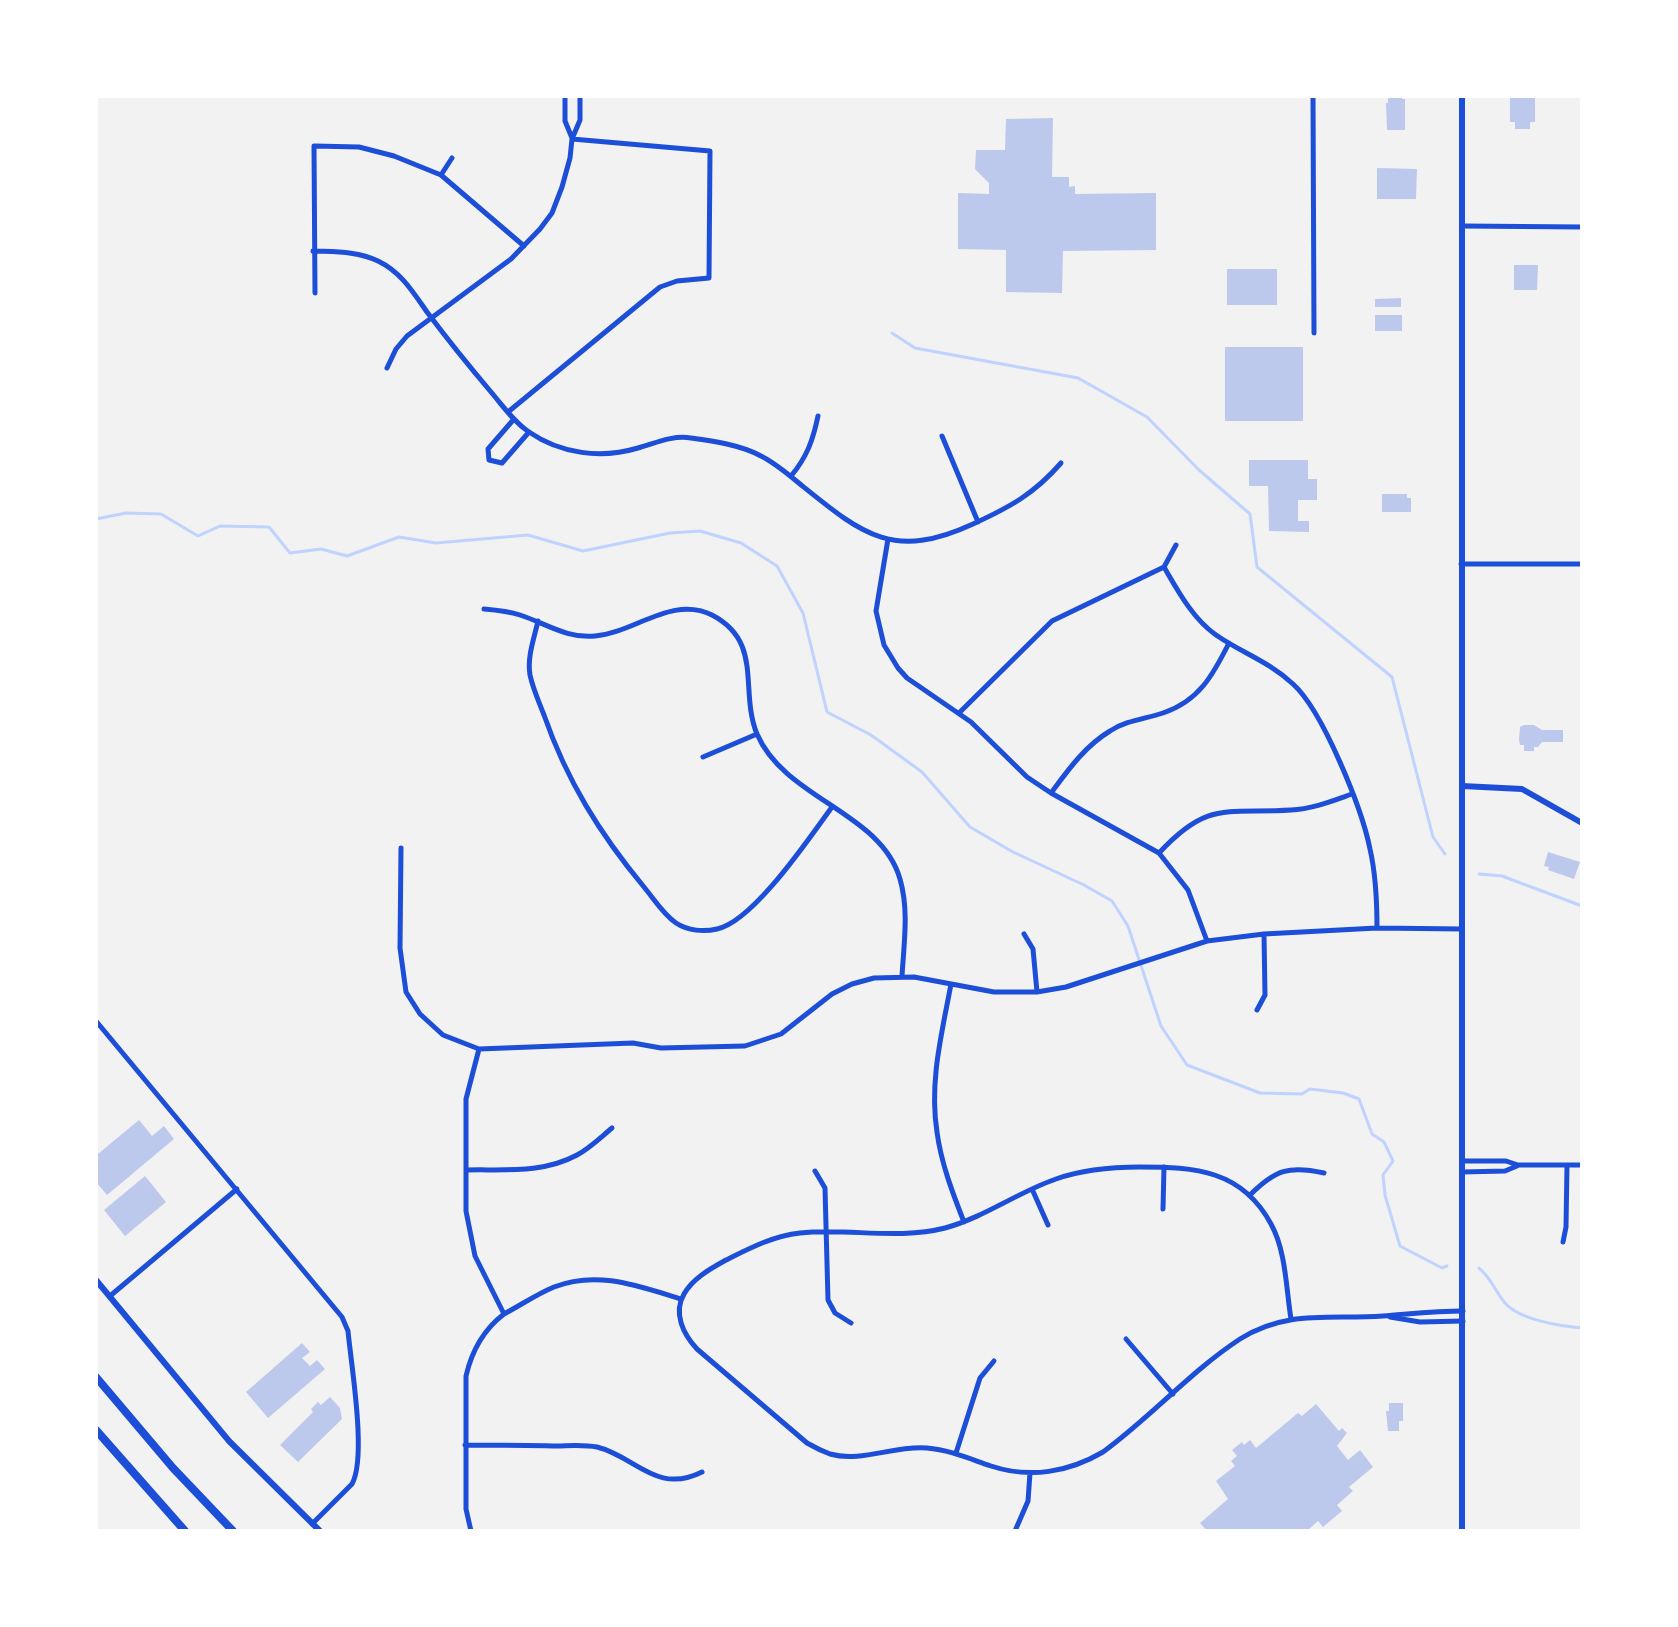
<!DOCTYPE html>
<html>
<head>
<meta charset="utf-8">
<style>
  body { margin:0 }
  #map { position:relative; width:1678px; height:1627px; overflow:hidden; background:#f2f2f2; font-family:"PT Serif",serif }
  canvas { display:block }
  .frame { position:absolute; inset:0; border:98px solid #fff; pointer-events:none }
</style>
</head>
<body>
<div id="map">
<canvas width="1678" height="1627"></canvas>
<div class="frame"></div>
</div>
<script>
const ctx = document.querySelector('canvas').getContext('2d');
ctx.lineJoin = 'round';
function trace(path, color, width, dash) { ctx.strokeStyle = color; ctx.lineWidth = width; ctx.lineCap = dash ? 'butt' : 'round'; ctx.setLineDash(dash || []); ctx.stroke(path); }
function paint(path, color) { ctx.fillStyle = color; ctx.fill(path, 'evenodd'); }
trace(new Path2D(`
  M 892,333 L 915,348 L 1078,378 L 1147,417 L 1199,470 L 1250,514 L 1257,567 L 1392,677 L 1433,837 L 1445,854
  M 96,519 L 126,513 L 161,514 L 198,536 L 220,526 L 269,527 L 290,553 L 321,549 L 347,556 L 399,537 L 436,543 L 528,535 L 583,551 L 670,533 L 700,531 L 741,543 L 777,566 L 803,613 L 827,712 L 871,735 L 922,772 L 970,827 L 1013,852 L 1084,885 L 1112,901 L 1128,926 L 1161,1026 L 1187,1065 L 1260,1093 L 1302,1094 L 1310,1089 L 1343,1093 L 1359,1099 L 1372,1134 L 1384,1142 L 1393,1161 L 1383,1175 L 1385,1195 L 1400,1246 L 1442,1268 L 1447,1266
  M 1479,874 L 1502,876 L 1582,906
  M 1479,1268 C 1491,1278 1495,1291 1505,1303 C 1520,1320 1560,1326 1582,1328`), '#bfd3fe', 3);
paint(new Path2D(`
  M 1388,96 L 1402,96 L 1402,99 L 1405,99 L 1405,130 L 1387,130 L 1386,103 L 1388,103 Z
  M 1510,96 L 1535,96 L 1535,122 L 1530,122 L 1530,129 L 1515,129 L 1515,122 L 1510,122 Z
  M 1053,118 L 1052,177 L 1069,177 L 1069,187 L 1075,186 L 1075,194 L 1156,193 L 1156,250 L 1063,251 L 1062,293 L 1006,292 L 1006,250 L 958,249 L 958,193 L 989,194 L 989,183 L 975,169 L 976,150 L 1005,150 L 1006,119 Z
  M 1377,168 L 1417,169 L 1416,199 L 1377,199 Z
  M 1514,265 L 1538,265 L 1537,290 L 1514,290 Z
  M 1227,269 L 1277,269 L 1277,305 L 1227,305 Z
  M 1401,298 L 1401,307 L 1375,307 L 1375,299 Z
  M 1375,315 L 1402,315 L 1402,331 L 1375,331 Z
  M 1225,347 L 1303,347 L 1303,421 L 1225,421 Z
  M 1249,460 L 1308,460 L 1308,479 L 1317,479 L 1317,500 L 1298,500 L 1298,521 L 1309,521 L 1309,532 L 1269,531 L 1268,486 L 1249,486 Z
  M 1382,494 L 1407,494 L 1407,498 L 1411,498 L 1411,512 L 1382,512 Z
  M 1524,725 L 1534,725 L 1542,730 L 1563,730 L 1563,742 L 1542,742 L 1538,747 L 1534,747 L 1534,751 L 1524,751 L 1524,745 L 1520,745 L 1519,740 L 1520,727 Z
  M 1548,852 L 1580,862 L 1574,879 L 1548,870 L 1549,867 L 1544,866 Z
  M 139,1120 L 152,1136 L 164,1126 L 174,1139 L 107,1195 L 96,1182 L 96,1152 L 98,1154 Z
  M 145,1176 L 166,1202 L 125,1236 L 104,1210 Z
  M 302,1343 L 310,1352 L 302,1358 L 310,1366 L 317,1360 L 325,1369 L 268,1418 L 246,1392 Z
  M 330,1397 L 340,1408 L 342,1419 L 298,1462 L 280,1445 L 313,1412 L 311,1409 L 318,1402 L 321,1405 Z
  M 1389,1403 L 1403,1403 L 1403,1421 L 1399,1421 L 1399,1431 L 1388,1431 L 1386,1411 L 1389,1411 Z
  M 1316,1404 L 1339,1431 L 1342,1428 L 1347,1433 L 1337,1446 L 1348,1460 L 1360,1450 L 1373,1467 L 1349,1487 L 1353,1491 L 1337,1505 L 1342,1511 L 1323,1527 L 1318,1521 L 1307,1531 L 1207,1531 L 1200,1523 L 1228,1499 L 1216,1481 L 1235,1466 L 1231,1461 L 1237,1456 L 1232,1450 L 1242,1442 L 1244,1445 L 1250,1440 L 1256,1448 L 1298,1413 L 1302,1416 Z`), '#bdc9ec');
trace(new Path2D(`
  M 565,96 L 565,121 L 572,138
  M 1313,96 L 1314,333
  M 441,175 L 452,158
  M 1462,226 L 1582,227
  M 313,251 C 335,252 357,251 378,261 C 401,272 413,292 427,312 C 448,340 469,366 491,392 C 503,406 514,422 529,432 C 561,454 601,459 638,448 C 656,443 672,435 691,438 C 713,441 741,445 761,456 C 775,463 788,474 800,484 C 862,534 893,561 973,524 C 1010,507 1034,494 1061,463
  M 315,293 L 314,146 L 359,147 L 394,156 L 441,175 L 524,246
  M 387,368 L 396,349 L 407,336 L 511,259 L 540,229 L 552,213 L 562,187 L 570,158 L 572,139 L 580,120 L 580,96
  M 508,412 L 660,287 L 677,281 L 709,278 L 710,151 L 572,139
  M 514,419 L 488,449 L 489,460 L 502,463 L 529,432
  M 942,436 L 978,522
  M 791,476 C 807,457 813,440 818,416
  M 888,539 L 876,611 L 884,645 L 898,668 L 907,678 L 971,722 L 1027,777 L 1051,793 L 1159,853 L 1188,890 L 1207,941
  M 1461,564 L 1582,564
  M 1164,567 C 1178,591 1193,619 1216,635 C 1242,653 1268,661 1293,684 C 1323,711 1362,809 1370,849 C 1376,875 1377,902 1377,928
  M 484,609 C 496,610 508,611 520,615 C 545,623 567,639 595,636 C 634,633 672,595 712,615 C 764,642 739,690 757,734 C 785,799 881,812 900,879 C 909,910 904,943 902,976
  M 538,621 C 534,639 527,657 530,675 C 533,689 539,702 544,715 C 567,781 600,834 644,887 C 654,899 663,914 676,923 C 688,931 704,932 717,929 C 753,922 810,837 832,807
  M 959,713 L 1052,621 L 1164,567 L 1176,545
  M 703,757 L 757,734
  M 1051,793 C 1068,770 1085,746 1110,731 C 1127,720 1145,719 1163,713 C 1199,701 1213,675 1229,643
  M 401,848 L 400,948 L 406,992 L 420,1014 L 443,1035 L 479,1049 L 633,1043 L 661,1048 L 745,1046 L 781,1034 L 832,994 L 852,984 L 874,978 L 914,977 L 994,992 L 1037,992 L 1066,987 L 1207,941 L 1264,934 L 1377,928 L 1462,929
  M 1159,853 C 1208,800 1226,814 1291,810 C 1312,809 1332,801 1352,794
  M 1024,934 L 1033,949 L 1037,992
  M 951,984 C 942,1033 929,1082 937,1132 C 941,1163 953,1194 964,1222
  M 1257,1010 L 1265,995 L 1264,934
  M 96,1021 L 342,1317 L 348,1331 C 351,1364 367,1457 352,1484 L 312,1524
  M 1462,1161 L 1506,1161 L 1518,1165 L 1582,1165
  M 466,1170 C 503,1169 542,1174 577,1155 C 590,1148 601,1137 612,1128
  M 815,1171 L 825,1188 L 828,1300 L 835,1313 L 851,1323
  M 1462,1172 L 1505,1171 L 1517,1166
  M 1032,1189 L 1048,1225
  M 1250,1195 C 1275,1170 1289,1165 1324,1173
  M 1163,1209 L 1164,1167
  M 1563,1242 L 1566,1227 L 1567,1165
  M 110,1296 L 237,1189
  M 504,1314 C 521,1305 537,1294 554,1287 C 597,1270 638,1286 681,1299
  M 1390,1317 L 1420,1322 L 1463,1321
  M 1291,1319 C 1286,1288 1286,1251 1271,1224 C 1242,1170 1195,1167 1140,1167 C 1112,1167 1084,1169 1056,1179 C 1018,1192 985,1217 945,1228 C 898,1240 848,1228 800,1233 C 773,1236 750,1248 726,1260 C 710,1269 693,1278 684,1294 C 673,1313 683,1334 697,1349 L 807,1443 C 814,1447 822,1451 830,1454 C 861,1463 895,1445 927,1448 C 950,1450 970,1459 991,1466 C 1030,1479 1069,1472 1103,1452 C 1151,1417 1191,1371 1240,1339 C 1288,1309 1332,1320 1383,1316 C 1410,1314 1436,1311 1463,1311
  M 1126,1339 L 1173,1394
  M 465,1445 C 494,1445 523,1445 553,1446 C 567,1446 582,1444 597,1447 C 635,1456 656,1495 702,1472
  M 956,1453 L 980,1378 L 994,1361
  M 471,1531 L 466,1509 L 466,1376 C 472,1350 483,1330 504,1314 L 475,1256 L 466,1211 L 466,1099 L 479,1049
  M 1015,1531 L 1028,1501 L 1030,1473`), '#1d4ed8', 5);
trace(new Path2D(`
  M 1462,786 L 1522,789 L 1582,823
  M 96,1280 L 229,1441 L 320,1531`), '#1d4ed8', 6);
trace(new Path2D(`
  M 1462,96 L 1462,1531`), '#1d4ed8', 6);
trace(new Path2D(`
  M 96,1377 L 173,1468 L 233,1531
  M 96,1430 L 185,1531`), '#1d4ed8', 8);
</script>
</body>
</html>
